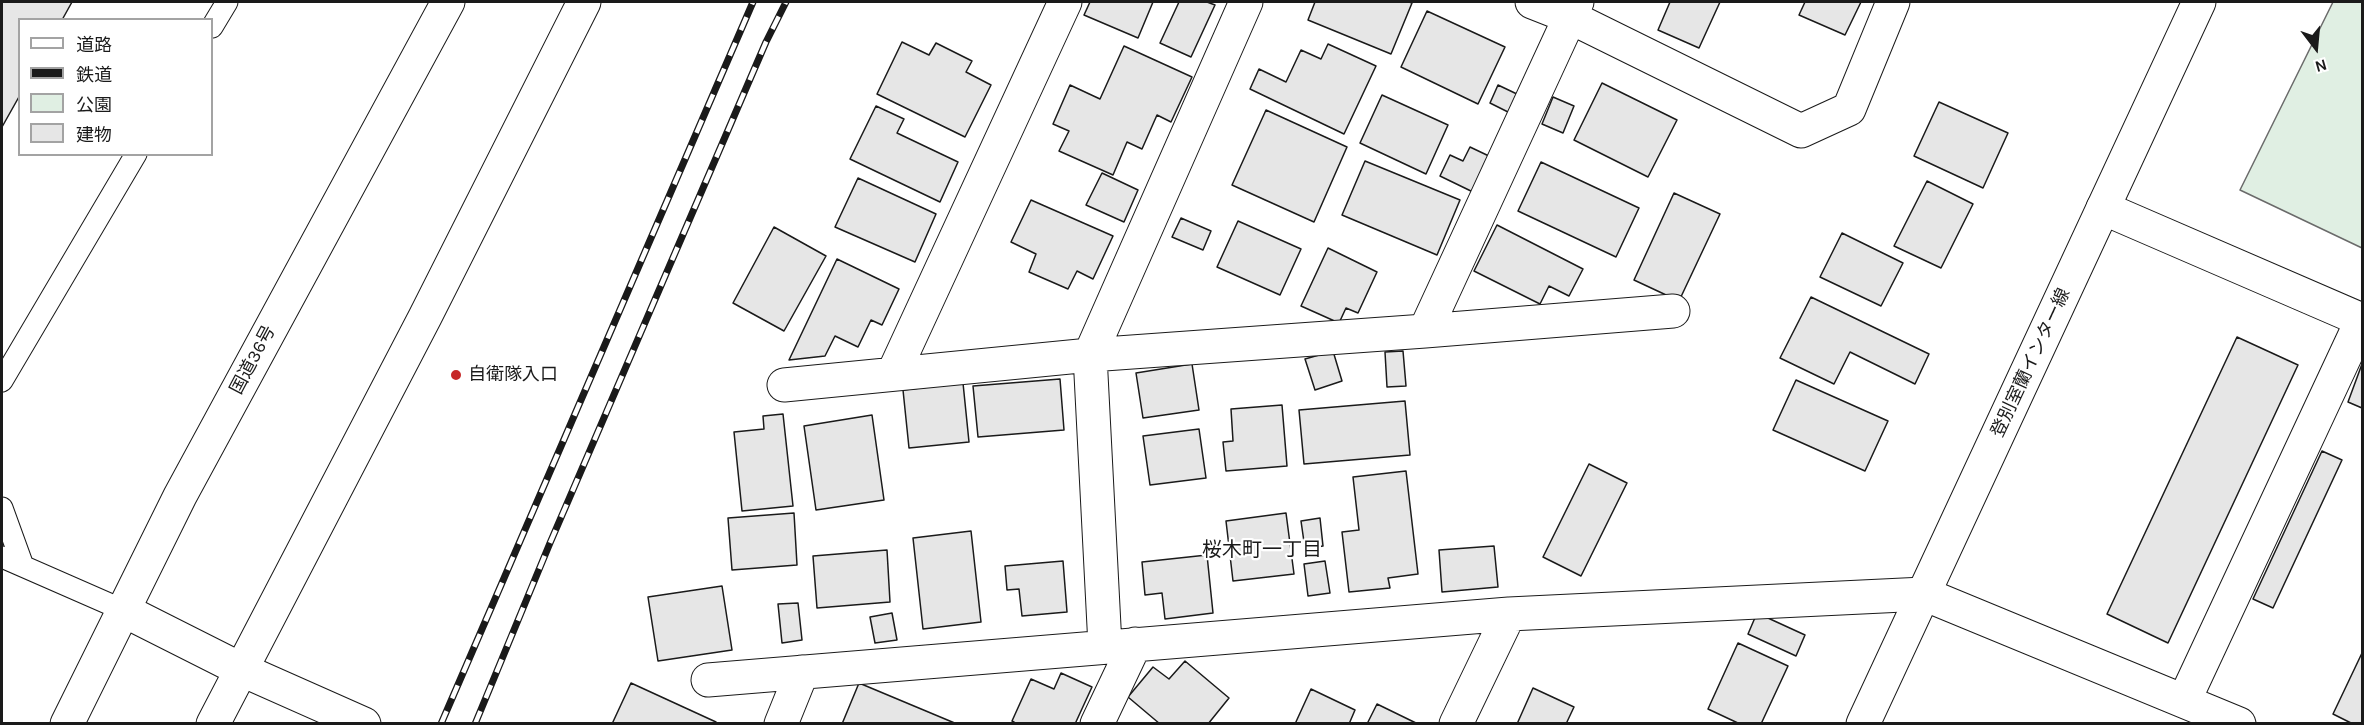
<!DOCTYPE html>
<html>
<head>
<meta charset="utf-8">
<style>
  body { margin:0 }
  #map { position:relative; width:2364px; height:725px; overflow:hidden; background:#fff; font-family:Karla,"Noto Sans JP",sans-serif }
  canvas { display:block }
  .frame { position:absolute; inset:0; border:3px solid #1a1a1a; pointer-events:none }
  .legend { position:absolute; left:18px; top:18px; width:195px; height:138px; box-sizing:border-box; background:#fff; border:2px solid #a3a3a3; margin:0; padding:8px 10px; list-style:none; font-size:18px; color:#1a1a1a }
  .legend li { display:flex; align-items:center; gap:12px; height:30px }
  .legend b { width:30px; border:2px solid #a3a3a3 }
  .north { position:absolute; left:2286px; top:18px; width:60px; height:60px; -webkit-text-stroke:4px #fff; paint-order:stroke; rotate:164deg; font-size:16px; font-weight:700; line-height:24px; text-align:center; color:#1a1a1a }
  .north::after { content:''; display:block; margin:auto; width:21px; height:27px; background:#1a1a1a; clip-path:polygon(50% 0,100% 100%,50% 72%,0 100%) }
</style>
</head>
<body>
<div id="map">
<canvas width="2364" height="725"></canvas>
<div class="frame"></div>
<ul class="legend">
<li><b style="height:8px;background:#fff"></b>道路</li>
<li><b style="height:8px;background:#1a1a1a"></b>鉄道</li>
<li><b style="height:16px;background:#e0efe3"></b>公園</li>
<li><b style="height:16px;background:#e6e6e6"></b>建物</li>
</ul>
<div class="north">N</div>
</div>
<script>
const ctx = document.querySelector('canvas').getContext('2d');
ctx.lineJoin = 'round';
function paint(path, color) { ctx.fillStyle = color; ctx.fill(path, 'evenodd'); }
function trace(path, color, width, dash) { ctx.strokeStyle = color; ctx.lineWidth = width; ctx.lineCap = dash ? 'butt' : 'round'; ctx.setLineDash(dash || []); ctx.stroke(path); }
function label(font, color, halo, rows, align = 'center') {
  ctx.font = font + ' Karla,"Noto Sans JP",sans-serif'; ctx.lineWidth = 4.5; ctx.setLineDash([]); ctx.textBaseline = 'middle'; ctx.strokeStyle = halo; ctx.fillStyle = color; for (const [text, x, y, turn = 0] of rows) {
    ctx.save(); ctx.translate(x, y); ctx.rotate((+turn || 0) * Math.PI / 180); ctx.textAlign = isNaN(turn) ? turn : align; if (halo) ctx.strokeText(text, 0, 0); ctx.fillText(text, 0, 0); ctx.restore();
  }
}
const green = new Path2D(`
  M 2333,2 L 2362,2 L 2362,248 L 2240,190 Z`);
paint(green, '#e0efe3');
trace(green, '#6a6a6a', 1.5);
const building = new Path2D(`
  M 2,2 L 72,2 L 62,20 L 20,20 L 20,95 L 2,127 Z
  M 1090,2 L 1153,2 L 1138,38 L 1084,15 Z
  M 1179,2 L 1207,2 L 1215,5 L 1191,57 L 1160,43 Z
  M 1315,2 L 1409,2 L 1412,3 L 1391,54 L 1308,20 Z
  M 1670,2 L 1720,2 L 1699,48 L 1658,30 Z
  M 1805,2 L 1861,2 L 1845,35 L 1799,15 Z
  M 1427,11 L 1505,47 L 1478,104 L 1401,67 Z
  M 902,42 L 929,55 L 936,43 L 972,61 L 966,72 L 991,85 L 965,137 L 877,94 Z
  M 1328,44 L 1376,66 L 1344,134 L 1250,89 L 1259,69 L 1286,82 L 1301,50 L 1321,59 Z
  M 1124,46 L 1192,77 L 1171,122 L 1157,115 L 1142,149 L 1127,142 L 1113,175 L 1059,151 L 1069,131 L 1053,124 L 1070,85 L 1100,99 Z
  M 1602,83 L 1677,120 L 1648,177 L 1574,140 Z
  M 1498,85 L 1519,95 L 1510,113 L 1490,103 Z
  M 1382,95 L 1448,125 L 1426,174 L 1360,143 Z
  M 1553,97 L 1574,106 L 1563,133 L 1542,124 Z
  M 1939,102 L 2008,133 L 1983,188 L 1914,156 Z
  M 876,106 L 904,119 L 897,133 L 958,162 L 940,202 L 850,159 Z
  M 1266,110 L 1347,147 L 1314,222 L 1232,185 Z
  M 1470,147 L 1491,157 L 1475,193 L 1440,176 L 1450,155 L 1463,161 Z
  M 1365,161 L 1460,200 L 1437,255 L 1342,215 Z
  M 1541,162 L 1639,208 L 1616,257 L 1518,211 Z
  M 1102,173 L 1138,190 L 1124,222 L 1086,205 Z
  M 858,178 L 936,214 L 915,262 L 835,227 Z
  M 1927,181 L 1973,204 L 1941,268 L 1894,246 Z
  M 1674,193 L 1720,214 L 1679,301 L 1634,280 Z
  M 1031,200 L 1113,236 L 1093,279 L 1077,271 L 1068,289 L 1029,272 L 1036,254 L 1011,242 Z
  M 1181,218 L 1211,231 L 1203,250 L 1172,237 Z
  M 1238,221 L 1301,249 L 1280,295 L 1217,267 Z
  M 1497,225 L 1583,269 L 1569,296 L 1549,286 L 1540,304 L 1474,271 Z
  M 774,227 L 826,256 L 784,331 L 733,303 Z
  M 1842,233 L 1903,263 L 1881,306 L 1820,277 Z
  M 1328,248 L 1377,272 L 1358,313 L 1346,308 L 1339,323 L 1301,306 Z
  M 837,259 L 899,289 L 882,325 L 871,320 L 858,347 L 835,336 L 825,356 L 789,360 Z
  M 1811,297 L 1929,354 L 1915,384 L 1850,352 L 1834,384 L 1780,358 Z
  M 2237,337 L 2298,365 L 2168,643 L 2107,614 Z
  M 1333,351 L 1342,381 L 1315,390 L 1305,359 Z
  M 1403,351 L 1406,386 L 1387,387 L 1385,352 Z
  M 1192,364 L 1199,410 L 1143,418 L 1136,373 Z
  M 2362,364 L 2362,408 L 2348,402 Z
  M 1060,379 L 1064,430 L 978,437 L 973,386 Z
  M 1796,380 L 1888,421 L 1865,471 L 1773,430 Z
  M 963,383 L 969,442 L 909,448 L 903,390 Z
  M 1405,401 L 1410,455 L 1304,464 L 1299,410 Z
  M 1282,405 L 1287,466 L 1226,471 L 1223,442 L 1233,441 L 1231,409 Z
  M 783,414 L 793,506 L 742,511 L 734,432 L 764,429 L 763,416 Z
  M 872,415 L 884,500 L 816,510 L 804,426 Z
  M 1199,429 L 1206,478 L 1150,485 L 1143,436 Z
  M 2322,451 L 2342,460 L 2273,608 L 2253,599 Z
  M 1589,464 L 1627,483 L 1581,576 L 1543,557 Z
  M 1406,471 L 1418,574 L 1388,578 L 1390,588 L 1349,592 L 1342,532 L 1359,530 L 1353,477 Z
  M 794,513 L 797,565 L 732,570 L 728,518 Z
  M 1286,513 L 1294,574 L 1233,581 L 1226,521 Z
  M 1320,518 L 1323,546 L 1305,549 L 1301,521 Z
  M 971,531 L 981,622 L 923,629 L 913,538 Z
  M 1494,546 L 1498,587 L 1442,592 L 1439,550 Z
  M 887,550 L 890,602 L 817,608 L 813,556 Z
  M 1207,555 L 1213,613 L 1165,619 L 1162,593 L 1145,595 L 1142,562 Z
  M 1063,561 L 1067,612 L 1022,616 L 1019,589 L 1007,590 L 1005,566 Z
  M 1325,561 L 1330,593 L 1308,596 L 1304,564 Z
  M 722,586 L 732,650 L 658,661 L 648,597 Z
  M 798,603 L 802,640 L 782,643 L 778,604 Z
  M 892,613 L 897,640 L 875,643 L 870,617 Z
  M 1757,613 L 1805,635 L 1796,656 L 1748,634 Z
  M 1738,643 L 1788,666 L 1761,724 L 1740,724 L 1708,709 Z
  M 2362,653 L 2362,724 L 2353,724 L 2333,714 Z
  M 1185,661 L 1229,698 L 1208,724 L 1160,724 L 1128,697 L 1153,667 L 1169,679 Z
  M 1061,673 L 1092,687 L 1075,724 L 1017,724 L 1012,721 L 1031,679 L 1054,689 Z
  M 631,683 L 716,722 L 715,724 L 612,724 Z
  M 859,683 L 957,724 L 842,724 Z
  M 1533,688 L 1574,707 L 1566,724 L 1517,724 Z
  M 1311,689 L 1355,710 L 1349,724 L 1295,724 Z
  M 1377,704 L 1418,724 L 1367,724 Z`);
paint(building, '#e6e6e6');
trace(building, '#1a1a1a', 1.5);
const lane = new Path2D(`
  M 212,27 L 227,2
  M 2,381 L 136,154
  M 2,508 L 23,566
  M 2,557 L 123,610`);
const street = new Path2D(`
  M 1532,2 L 1570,17 L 1801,131 L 1849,109 L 1893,2
  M 2103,208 L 2362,320
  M 1425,331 L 1577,2
  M 893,374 L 1065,2
  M 784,385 L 1090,355 L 1425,331 L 1673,311
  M 1105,646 L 1090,355 L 1246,2
  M 708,680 L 1509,614 L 1924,594 L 2239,724
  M 2184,701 L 2362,320
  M 781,724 L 802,672
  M 1097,724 L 1135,644
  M 1456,724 L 1509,614`);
const secondary = new Path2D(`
  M 123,610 L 240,669 L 364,724`);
const primary = new Path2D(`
  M 1863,724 L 2199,2`);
const highway = new Path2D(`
  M 67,724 L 180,496 L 448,2
  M 213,724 L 425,317 L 584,2`);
trace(lane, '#1a1a1a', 23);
trace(street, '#1a1a1a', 35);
trace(secondary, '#1a1a1a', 35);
trace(primary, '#1a1a1a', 35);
trace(highway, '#1a1a1a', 35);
trace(lane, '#fff', 21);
trace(street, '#fff', 33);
trace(secondary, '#fff', 33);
trace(primary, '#fff', 33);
trace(highway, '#fff', 33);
const rail = new Path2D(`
  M 441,724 L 753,2
  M 475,724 L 550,543 L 766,42 L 786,2`);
trace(rail, '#1a1a1a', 7);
trace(rail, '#fff', 4.5, [14]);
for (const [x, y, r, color] of [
  [456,375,6,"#c62828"]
]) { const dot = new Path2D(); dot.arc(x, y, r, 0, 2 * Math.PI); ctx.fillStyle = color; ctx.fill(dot); trace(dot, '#fff', 2); }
label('18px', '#1a1a1a', '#fff', [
  ["国道36号",253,360,-62],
  ["登別室蘭インター線",2031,363,-65]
]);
label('18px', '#1a1a1a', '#fff', [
  ["自衛隊入口",468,375]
], 'left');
label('20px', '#1a1a1a', '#fff', [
  ["桜木町一丁目",1262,550]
]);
</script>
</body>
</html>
